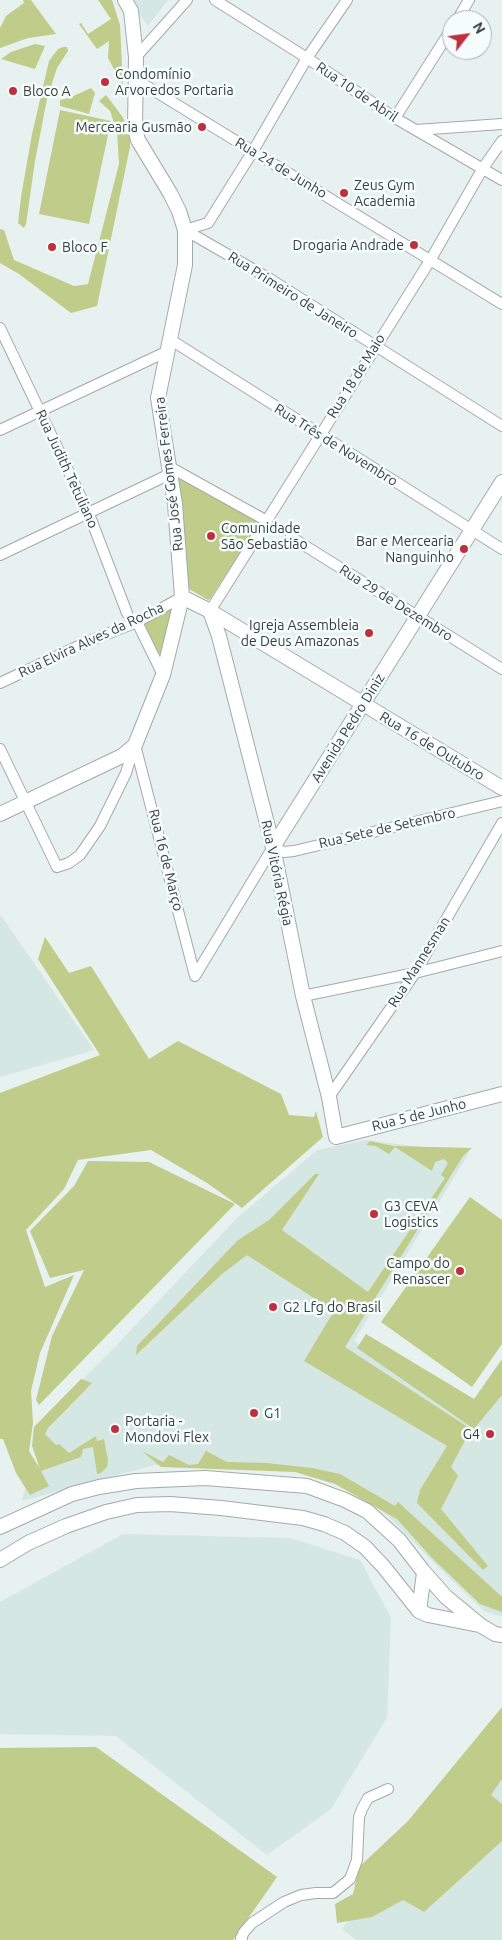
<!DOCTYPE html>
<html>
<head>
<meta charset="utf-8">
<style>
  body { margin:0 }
  #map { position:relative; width:502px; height:1940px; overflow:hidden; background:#e7f1ef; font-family:Ubuntu,sans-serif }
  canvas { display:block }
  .north { position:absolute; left:442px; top:10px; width:50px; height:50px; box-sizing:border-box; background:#f5fefc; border:1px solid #aab1af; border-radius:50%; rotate:60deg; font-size:14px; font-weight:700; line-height:20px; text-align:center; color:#393d3c }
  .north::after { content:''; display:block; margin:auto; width:18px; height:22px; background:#bf2f3e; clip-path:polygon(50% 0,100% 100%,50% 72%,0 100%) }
</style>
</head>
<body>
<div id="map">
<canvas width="502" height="1940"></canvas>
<div class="north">N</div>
</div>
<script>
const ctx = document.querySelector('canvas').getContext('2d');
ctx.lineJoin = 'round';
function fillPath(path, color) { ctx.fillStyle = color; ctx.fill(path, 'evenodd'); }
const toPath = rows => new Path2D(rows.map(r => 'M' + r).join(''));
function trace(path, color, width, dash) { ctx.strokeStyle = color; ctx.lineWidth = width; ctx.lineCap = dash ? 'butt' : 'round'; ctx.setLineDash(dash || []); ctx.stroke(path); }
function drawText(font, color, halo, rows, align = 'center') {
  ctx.font = font + ' Ubuntu,sans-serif'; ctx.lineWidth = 5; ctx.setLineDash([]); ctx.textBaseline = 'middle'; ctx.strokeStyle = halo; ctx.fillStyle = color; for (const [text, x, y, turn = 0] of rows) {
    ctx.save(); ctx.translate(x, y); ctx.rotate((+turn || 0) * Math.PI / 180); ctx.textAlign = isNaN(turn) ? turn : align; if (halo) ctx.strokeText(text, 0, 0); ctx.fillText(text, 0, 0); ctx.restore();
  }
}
const built = toPath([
  [130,0,168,0,148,26],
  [0,914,94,1050,0,1077],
  [366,1140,469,1153,354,1341,475,1423,502,1382,502,1617,484,1611,429,1558,388,1516,335,1481,289,1467,155,1465,22,1501,28,1476,39,1463,38,1424,114,1348,237,1218,317,1150],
  [123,1534,290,1538,360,1560,391,1618,387,1718,331,1809,267,1855,116,1736,0,1734,0,1602],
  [502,1710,502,1940,356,1940,342,1929]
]);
const green = toPath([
  [23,0,31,0,56,34,28,38,0,48,0,28,6,16,24,3],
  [98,0,112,0,120,25,123,86,108,58,109,41,97,49,79,24,81,23,88,34,111,19],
  [35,44,45,46,35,69,1,59,11,52],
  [63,47,67,47,68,51,57,68,47,99,35,161,26,224,24,228,18,223,21,197,32,134,49,61,58,49],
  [91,88,95,93,89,114,60,106,60,100,69,98],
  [106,95,122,116,130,131,130,147,97,306,71,313,19,274,0,263,0,229,4,230,14,260,74,286,88,284,119,164,117,131,110,111,99,101],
  [60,110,111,121,89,224,39,214],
  [177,473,259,523,210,599,208,600,184,586],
  [175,604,163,659,140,624],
  [45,937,69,973,91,966,149,1059,178,1041,281,1094,289,1115,314,1117,316,1111,323,1137,242,1208,207,1183,151,1150,78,1160,64,1189,26,1230,45,1287,74,1275,40,1353,31,1391,33,1423,29,1451,40,1469,32,1446,34,1427,81,1379,92,1383,48,1428,45,1434,56,1445,59,1444,69,1453,96,1436,97,1441,104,1439,108,1461,107,1467,101,1473,97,1474,93,1447,83,1449,81,1457,41,1471,49,1486,30,1495,16,1473,3,1439,0,1439,0,1093,100,1055,38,959],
  [370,1141,393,1146,472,1148,463,1156,345,1347,471,1429,451,1467,458,1476,441,1509,488,1566,483,1570,417,1503,420,1490,447,1446,304,1361,334,1311,247,1255,222,1274,136,1355,137,1346,238,1240,269,1220,315,1174,319,1174,282,1230,368,1292,445,1178,441,1175,448,1163,444,1159,435,1162,432,1171,395,1147,389,1154,376,1146,366,1145],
  [88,1161,149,1162,235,1204,39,1405,36,1400,52,1336,84,1270,50,1278,30,1231,74,1186],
  [470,1197,502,1220,502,1344,472,1387,381,1322],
  [366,1334,474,1399,502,1359,502,1395,474,1429,357,1348],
  [142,1451,163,1462,169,1455,189,1465,198,1464,206,1451,227,1462,267,1463,312,1468,340,1474,395,1506,398,1502,501,1596,502,1595,502,1612,480,1604,431,1557,397,1519,335,1484,295,1472,161,1467],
  [502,1707,502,1779,491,1795,502,1804,502,1841,424,1912,403,1900,372,1917,337,1923,335,1904,353,1894,359,1867,408,1821],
  [96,1747,277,1877,233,1940,0,1940,0,1748]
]);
const street = toPath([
  [215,0,307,58,395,118,502,180],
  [457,20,469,0],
  [136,57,187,0],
  [135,79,502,304],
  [395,118,452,28],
  [416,130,502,124],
  [185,230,270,279,502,426],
  [185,230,208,223,253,151,307,58,347,0],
  [0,328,89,514,127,613],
  [171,340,502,549],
  [0,430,168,351],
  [168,466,267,521],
  [291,537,502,669],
  [0,555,170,474],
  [210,611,431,259,483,168,502,141],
  [137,622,163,675],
  [0,683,87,642,137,622,182,597],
  [135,745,195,976],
  [0,749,57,867,69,863,80,855,100,826,126,773,134,746],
  [195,976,273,847,284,852,294,851,502,801],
  [303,996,415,973,502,951],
  [329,1097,415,973,502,823],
  [242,1940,241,1938,244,1932,252,1923,284,1902,301,1895,316,1893,333,1893,350,1879,357,1860,359,1817,362,1809,368,1798,388,1789]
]);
const secondary = toPath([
  [182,597,210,611,502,788],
  [210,611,219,636,273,847,303,996,329,1097,336,1137,502,1094],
  [0,814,122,756,135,745,163,675,182,597,175,504,158,398,185,265,185,230,179,211,170,193,138,140,135,129,136,57,131,11,125,0],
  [273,847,502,482],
  [0,1527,72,1494,99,1487,136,1481,205,1478,307,1486,345,1500,367,1511,399,1540,423,1571,446,1597,480,1625,495,1634,502,1635],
  [0,1560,28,1543,66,1526,106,1512,137,1505,170,1504,221,1508,303,1518,324,1524,345,1533,365,1547,383,1566,419,1611,428,1615,479,1625],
  [419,1611,424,1573]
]);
const markers = [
  [105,82,5,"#bf2f3e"],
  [13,91,5,"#bf2f3e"],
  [202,127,5,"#bf2f3e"],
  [344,193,5,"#bf2f3e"],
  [414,245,5,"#bf2f3e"],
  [52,247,5,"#bf2f3e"],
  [211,536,5,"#bf2f3e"],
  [464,549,5,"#bf2f3e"],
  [369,633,5,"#bf2f3e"],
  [374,1214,5,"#bf2f3e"],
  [460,1271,5,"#bf2f3e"],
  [273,1307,5,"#bf2f3e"],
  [254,1413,5,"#bf2f3e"],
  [115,1429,5,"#bf2f3e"],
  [490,1434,5,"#bf2f3e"]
];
const poiNames = [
  ["Condomínio",115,74],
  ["Arvoredos Portaria",115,90],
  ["Bloco A",23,91],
  ["Mercearia Gusmão",192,127,"right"],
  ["Zeus Gym",354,185],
  ["Academia",354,201],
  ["Drogaria Andrade",404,245,"right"],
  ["Bloco F",62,247],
  ["Comunidade",221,528],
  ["São Sebastião",221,544],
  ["Bar e Mercearia",454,541,"right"],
  ["Nanguinho",454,557,"right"],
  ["Igreja Assembleia",359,625,"right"],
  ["de Deus Amazonas",359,641,"right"],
  ["G3 CEVA",384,1206],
  ["Logistics",384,1222],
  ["Campo do",450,1263,"right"],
  ["Renascer",450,1279,"right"],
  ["G2 Lfg do Brasil",283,1307],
  ["G1",264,1413],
  ["Portaria -",125,1421],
  ["Mondovi Flex",125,1437],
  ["G4",480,1434,"right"]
];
const streetNames = [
  ["Rua 10 de Abril",357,92,34],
  ["Rua 24 de Junho",281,168,31],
  ["Rua Primeiro de Janeiro",293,295,32],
  ["Rua 18 de Maio",356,376,-58],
  ["Rua Três de Novembro",336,445,32],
  ["Rua Judith Tetuliano",67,469,65],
  ["Rua José Gomes Ferreira",169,474,-97],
  ["Rua 29 de Dezembro",396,603,32],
  ["Rua Elvira Alves da Rocha",91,640,-25],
  ["Avenida Pedro Diniz",348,728,-58],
  ["Rua 16 de Outubro",432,746,31],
  ["Rua Sete de Setembro",387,828,-13],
  ["Rua 16 de Março",166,860,76],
  ["Rua Vitória Régia",277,873,78],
  ["Rua Mannesman",419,962,-58],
  ["Rua 5 de Junho",419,1115,-14]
];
fillPath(built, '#d5e7e3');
fillPath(green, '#c0cc89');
trace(street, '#a2aba9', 12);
trace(secondary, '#a2aba9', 16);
trace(street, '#fff', 10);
trace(secondary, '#fff', 14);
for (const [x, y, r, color] of markers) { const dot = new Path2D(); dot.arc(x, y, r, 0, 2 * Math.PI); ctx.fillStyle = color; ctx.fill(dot); trace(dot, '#f5fefc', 2); }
drawText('14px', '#393d3c', '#f5fefc', poiNames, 'left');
drawText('14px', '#393d3c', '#f5fefc', streetNames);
</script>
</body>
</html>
